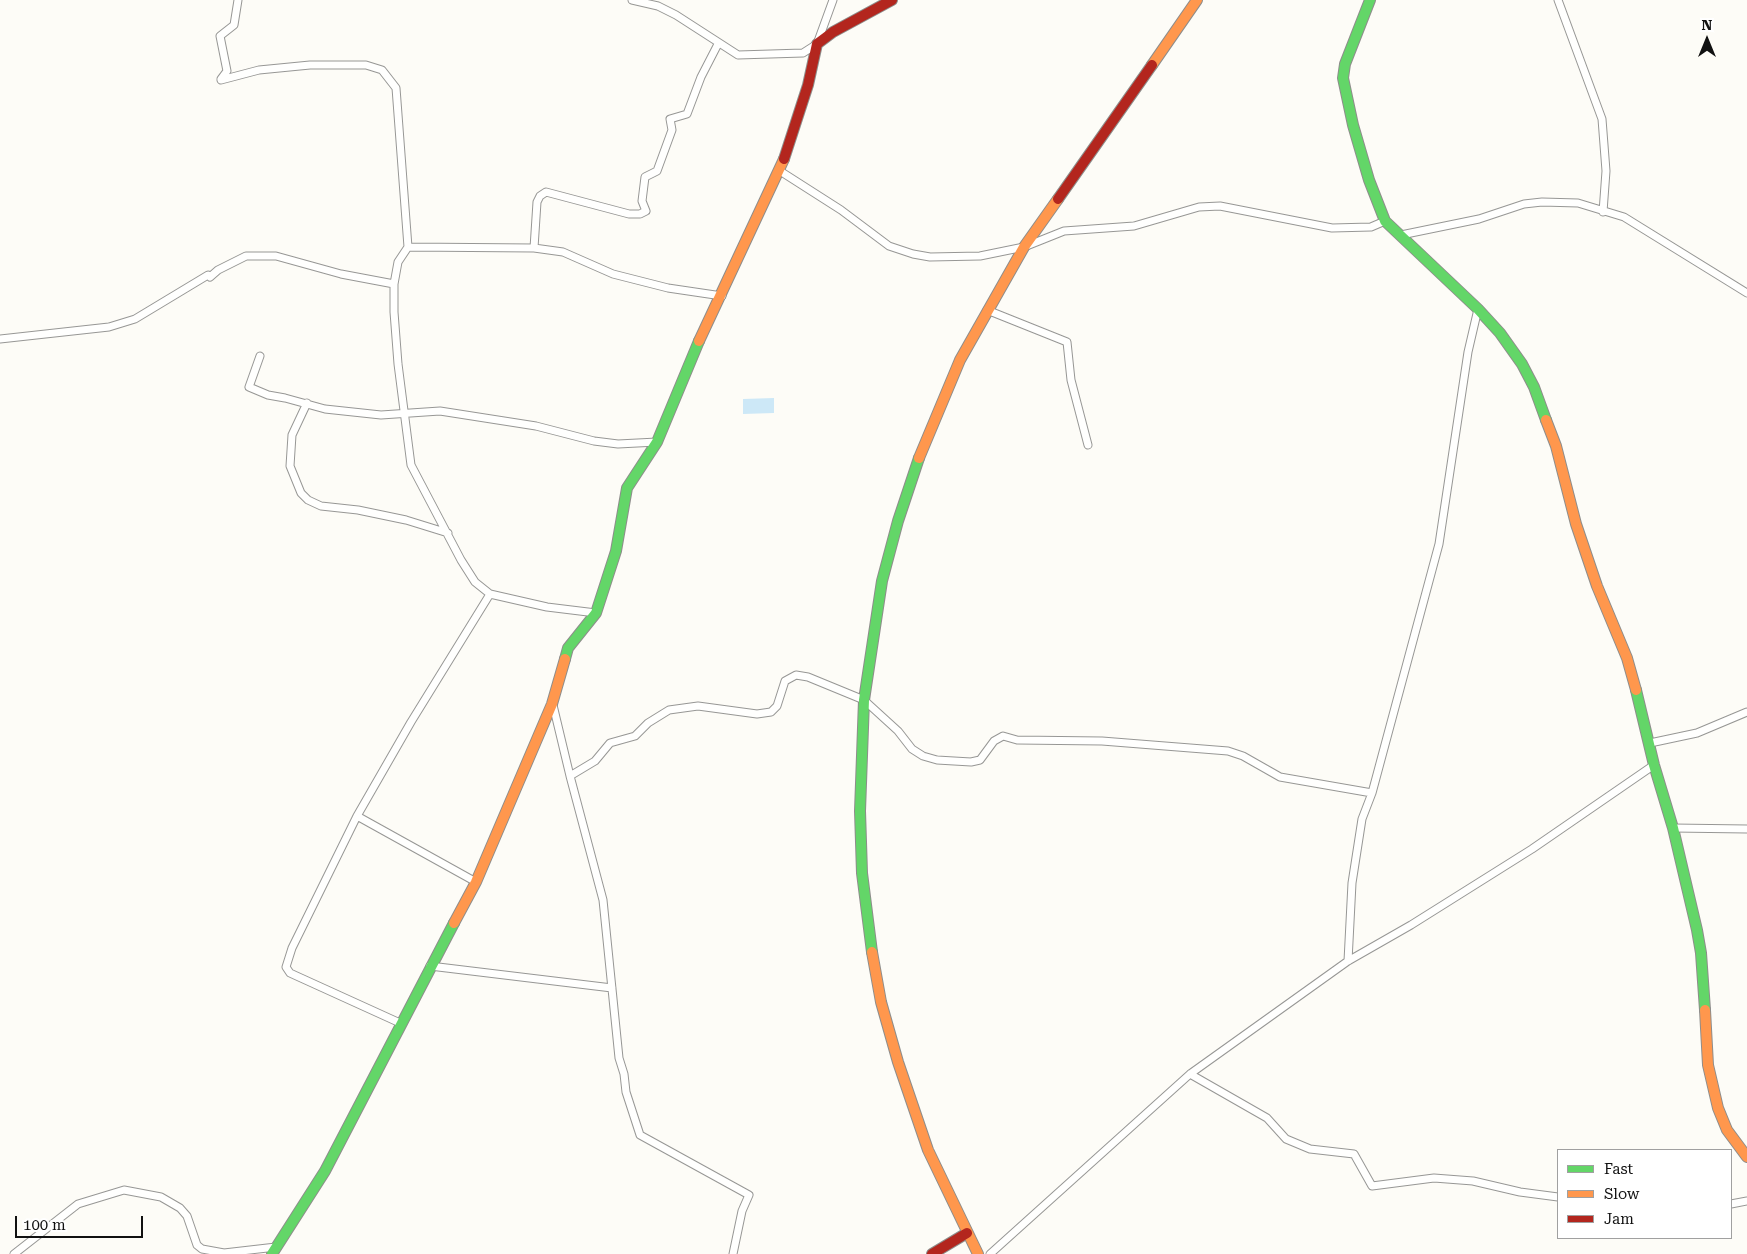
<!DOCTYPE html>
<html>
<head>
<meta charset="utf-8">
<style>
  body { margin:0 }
  #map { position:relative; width:1747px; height:1254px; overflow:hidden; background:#fdfcf7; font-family:"Roboto Serif",serif }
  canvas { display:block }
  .legend { position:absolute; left:1557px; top:1149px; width:175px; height:90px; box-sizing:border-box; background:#fff; border:1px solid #a0a0a0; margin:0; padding:6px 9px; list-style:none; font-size:15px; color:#111 }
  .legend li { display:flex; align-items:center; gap:10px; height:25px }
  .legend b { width:25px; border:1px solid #a0a0a0 }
  .north { position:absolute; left:1682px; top:15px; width:50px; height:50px; -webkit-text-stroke:4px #fff; paint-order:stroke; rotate:0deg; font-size:14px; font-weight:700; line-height:20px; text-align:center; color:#111 }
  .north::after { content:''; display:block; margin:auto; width:18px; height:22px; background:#111; clip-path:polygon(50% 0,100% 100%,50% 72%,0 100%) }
  .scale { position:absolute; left:15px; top:1216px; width:128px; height:22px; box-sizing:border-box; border:2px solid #111; border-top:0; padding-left:6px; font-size:15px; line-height:18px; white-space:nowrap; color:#111; -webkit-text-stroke:4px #fff; paint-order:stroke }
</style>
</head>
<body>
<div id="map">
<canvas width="1747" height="1254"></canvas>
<ul class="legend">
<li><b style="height:6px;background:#63d668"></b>Fast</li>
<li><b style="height:6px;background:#ff974d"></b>Slow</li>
<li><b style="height:6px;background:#b3261e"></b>Jam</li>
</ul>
<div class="north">N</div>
<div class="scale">100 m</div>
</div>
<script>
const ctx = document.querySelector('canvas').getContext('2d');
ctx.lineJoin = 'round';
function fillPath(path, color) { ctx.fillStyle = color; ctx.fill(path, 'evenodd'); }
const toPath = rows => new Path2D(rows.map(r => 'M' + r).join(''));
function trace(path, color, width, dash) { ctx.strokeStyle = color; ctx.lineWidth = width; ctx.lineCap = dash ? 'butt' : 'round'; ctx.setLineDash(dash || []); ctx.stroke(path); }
const water = toPath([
  [774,398,774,413,743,414,743,399]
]);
const street = toPath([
  [632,0,658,6,676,15,738,55,803,53,817,44,833,0],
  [1558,0,1602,119,1606,171,1603,212],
  [221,79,227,71,220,36,234,25,238,0],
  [221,80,259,70,310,65,366,65,382,70,396,88,408,247],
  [780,171,841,210,889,246,913,254,930,257,980,256,1024,247,1064,231,1134,226,1199,207,1220,206,1332,228,1371,227,1385,221],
  [1401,235,1479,219,1524,204,1542,202,1578,203,1624,217,1747,293],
  [534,248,537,202,540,196,546,192,629,214,640,214,646,211,642,201,645,177,657,171,672,130,670,119,687,114,701,77,718,44],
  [987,310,1067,342,1071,380,1088,445],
  [0,339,109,327,135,319,208,275,210,277,218,270,246,256,276,256,341,274,394,284],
  [260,356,249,387,268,395,285,398,325,409,381,415,440,411,536,426,594,441,618,444,657,442],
  [307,403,292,435,290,466,301,493,308,500,321,506,358,510,406,520,448,533],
  [596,613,547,607,490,594,475,582,461,560,411,465,398,364,394,312,394,284,398,262,408,247,534,248,563,252,613,274,668,288,722,296],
  [553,705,570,776,595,761,610,743,635,736,648,723,669,710,698,706,757,714,771,712,777,706,785,681,796,675,808,677,864,700,898,731,912,749,923,756,937,760,971,762,980,760,994,741,1003,736,1017,740,1102,741,1228,751,1243,756,1280,777,1372,793],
  [1650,743,1697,733,1747,712],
  [570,776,603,900,619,1058,624,1074,626,1092,640,1135,749,1195,742,1211,733,1254],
  [357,816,476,882],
  [1673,828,1747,829],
  [1348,961,1352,883,1362,819,1372,793,1439,544,1468,352,1478,309],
  [430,966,612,988],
  [400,1023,290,973,286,967,292,948,357,816,411,722,490,594],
  [1190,1074,1267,1118,1286,1139,1310,1149,1354,1154,1372,1186,1434,1178,1473,1181,1520,1192,1558,1197],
  [1731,1204,1747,1201],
  [14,1254,78,1204,124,1190,161,1197,180,1208,187,1216,197,1245,202,1249,224,1253,276,1247],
  [990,1254,1190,1074,1348,961,1411,925,1532,849,1654,765]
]);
const fast = toPath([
  [1370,0,1345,64,1343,78,1353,125,1369,180,1385,221,1478,309,1500,333,1522,364,1534,387,1546,420],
  [565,659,568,648,596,613,616,551,627,488,657,442,699,341],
  [1636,690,1654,765,1673,828,1697,930,1701,953,1705,1010],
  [872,952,862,873,860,811,864,700,882,581,898,521,919,458],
  [272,1254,325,1171,454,923]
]);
const slow = toPath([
  [1152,65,1197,0],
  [699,341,784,159],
  [1546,420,1556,446,1576,524,1597,586,1627,658,1636,690],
  [919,458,960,360,1024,247,1058,199],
  [454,923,476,882,552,704,565,659],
  [872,952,881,1002,898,1062,928,1150,978,1254],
  [1705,1010,1708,1065,1718,1108,1727,1130,1747,1157]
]);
const jam = toPath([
  [784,159,808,85,817,44,833,32,892,0],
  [1058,199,1152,65],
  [932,1254,967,1233]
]);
fillPath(water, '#cde8f7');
trace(street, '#979795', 9);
trace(fast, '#8e8d8b', 12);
trace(slow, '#8e8d8b', 12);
trace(jam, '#8e8d8b', 12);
trace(street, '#fffffe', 7);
trace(fast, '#63d668', 10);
trace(slow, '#ff974d', 10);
trace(jam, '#b3261e', 10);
</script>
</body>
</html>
